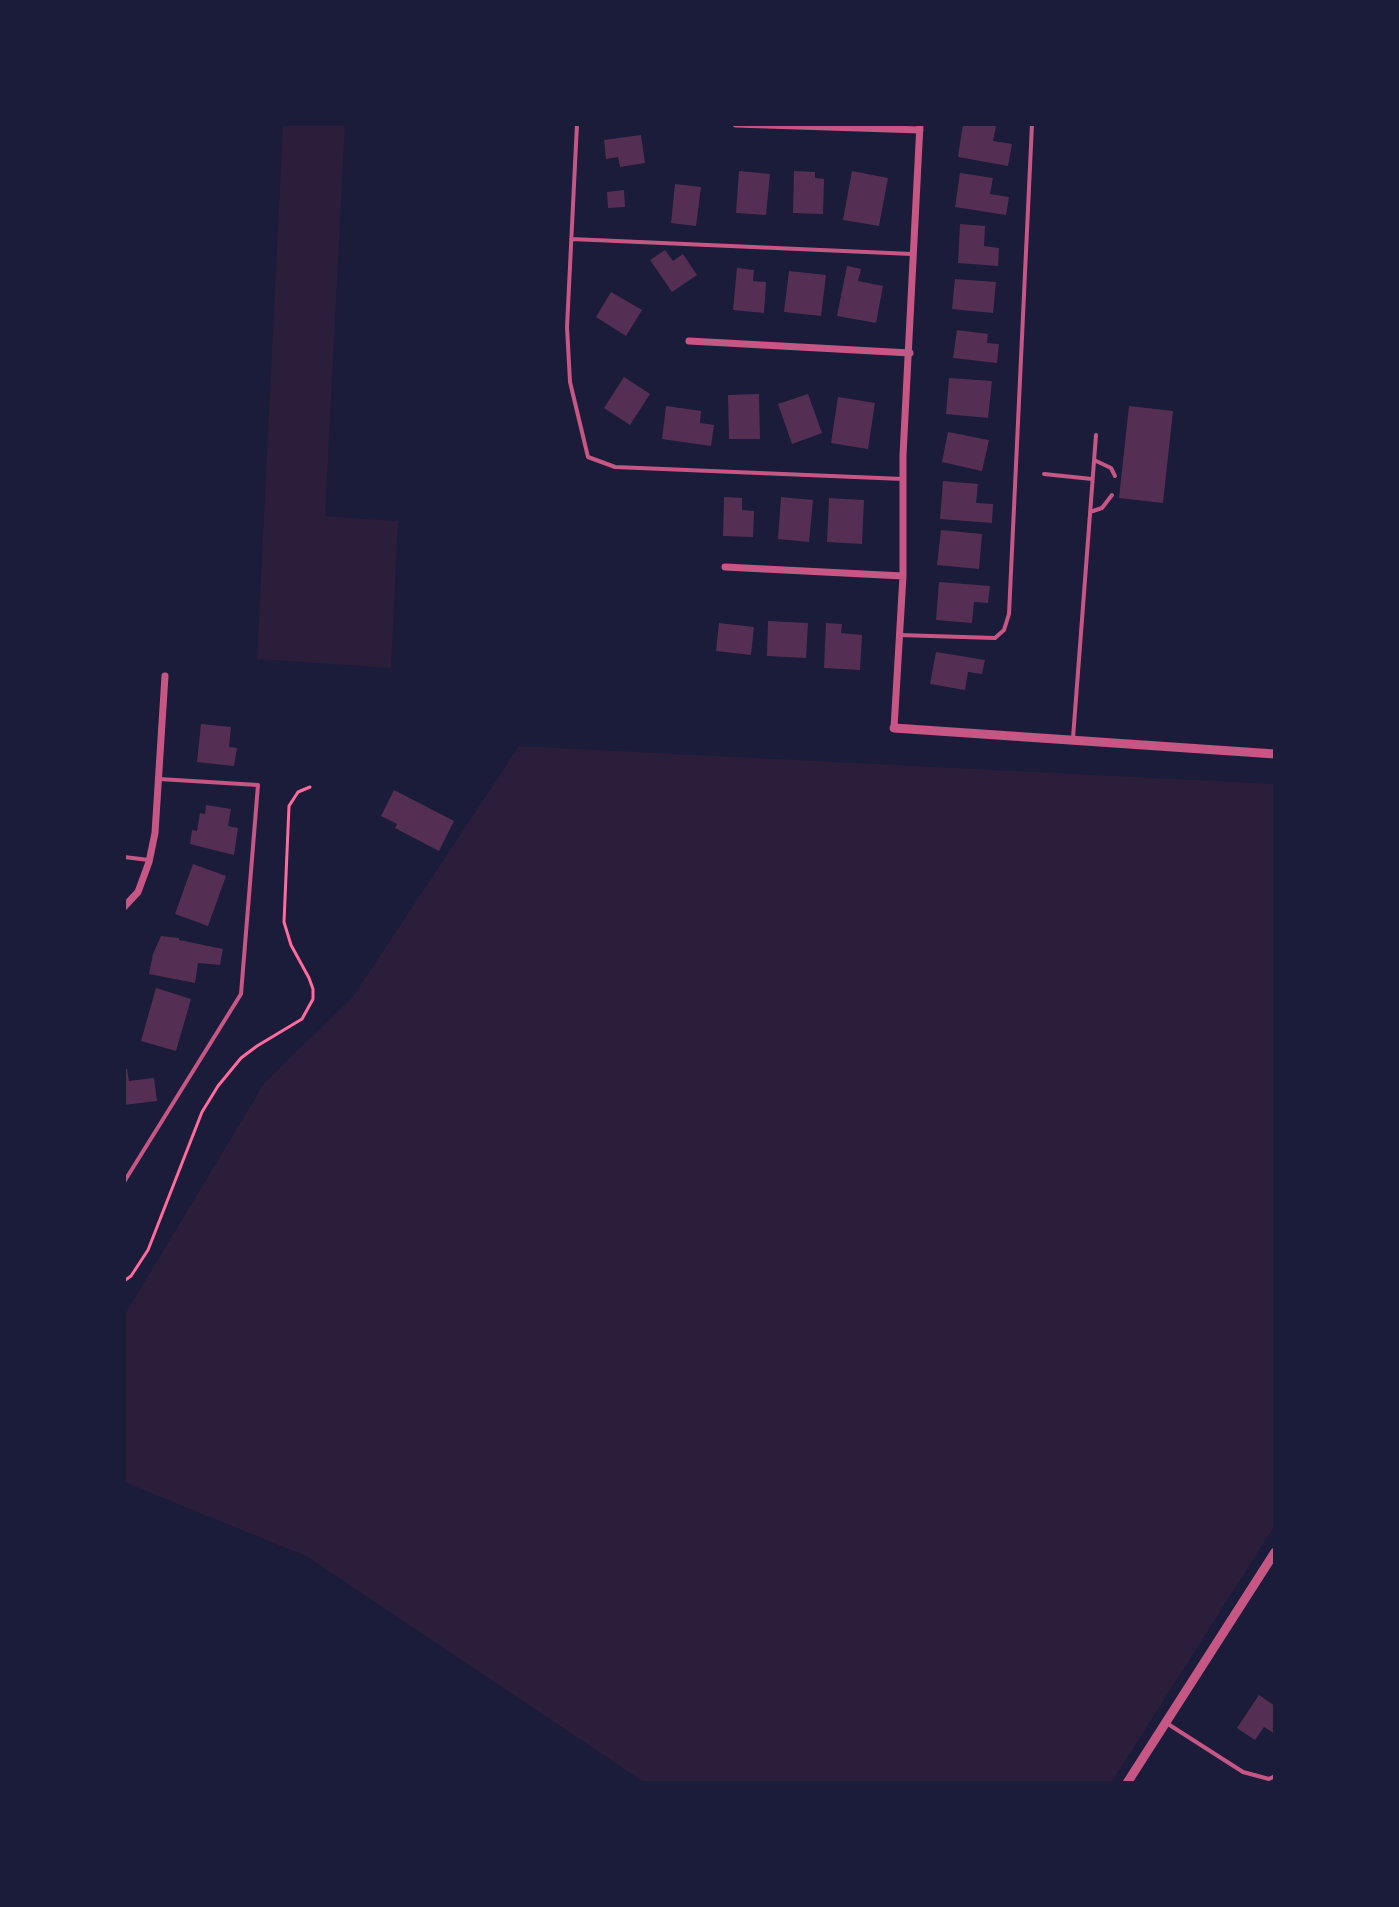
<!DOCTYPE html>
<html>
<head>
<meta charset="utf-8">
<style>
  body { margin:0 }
  #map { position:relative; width:1399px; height:1907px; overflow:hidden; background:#1b1b3a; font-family:Lora,serif }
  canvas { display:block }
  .frame { position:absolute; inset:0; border:126px solid #1b1b3a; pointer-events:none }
</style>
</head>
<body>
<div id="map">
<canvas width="1399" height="1907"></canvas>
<div class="frame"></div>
</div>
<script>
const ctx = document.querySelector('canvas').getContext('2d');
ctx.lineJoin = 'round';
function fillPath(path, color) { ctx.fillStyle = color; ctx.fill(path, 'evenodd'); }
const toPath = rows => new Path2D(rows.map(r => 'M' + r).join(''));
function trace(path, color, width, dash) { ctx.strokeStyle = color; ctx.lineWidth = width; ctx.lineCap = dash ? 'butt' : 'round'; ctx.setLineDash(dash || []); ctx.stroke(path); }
const green = toPath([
  [283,124,345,124,325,516,398,521,391,668,257,659],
  [519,746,1275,784,1275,1525,1111,1783,645,1783,308,1557,124,1482,124,1316,265,1082,352,998]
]);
const building = toPath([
  [963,124,996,126,993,141,1012,144,1008,166,958,157],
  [641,135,645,163,620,167,618,157,606,159,604,140],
  [739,171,770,174,766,215,736,213],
  [794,171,815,172,815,178,824,179,823,214,793,213],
  [852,171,888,178,879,226,843,220],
  [960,173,993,178,990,194,1009,197,1006,215,955,207],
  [675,184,701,187,696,226,671,223],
  [624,190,625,207,608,208,607,192],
  [960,224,985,226,984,246,999,248,998,266,958,263],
  [665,250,673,261,683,254,697,275,672,292,650,260],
  [847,266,861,269,858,281,883,286,876,323,837,316],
  [737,268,754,270,753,281,766,282,764,313,733,310],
  [789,271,826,275,821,316,784,312],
  [955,279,996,282,993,313,952,309],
  [611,292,642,310,626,336,596,317],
  [957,330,988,334,987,343,999,344,997,363,953,358],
  [624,377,650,394,630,425,604,408],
  [949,378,992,381,988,418,946,414],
  [759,394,760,439,729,439,728,395],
  [808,394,822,433,792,444,778,404],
  [838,397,875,403,868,449,831,443],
  [666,406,701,411,700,423,714,425,711,446,662,439],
  [1129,406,1173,411,1163,503,1119,498],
  [948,432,989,440,982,471,942,462],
  [943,481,978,484,976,503,993,504,992,523,940,519],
  [724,497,742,498,742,510,754,511,753,537,723,536],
  [781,497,813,500,809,542,778,539],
  [829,498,864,500,862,544,827,542],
  [941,530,982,534,979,569,937,565],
  [939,582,990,586,988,603,974,602,972,623,936,620],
  [768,621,808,623,806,658,767,656],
  [719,623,754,627,751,655,716,651],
  [826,623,842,624,841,633,862,635,860,670,824,668],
  [936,652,985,660,982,674,968,672,965,690,930,684],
  [201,724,231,727,229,747,237,748,234,766,197,762],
  [394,790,454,821,439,851,395,828,397,824,381,816],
  [206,805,231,809,228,826,238,828,234,855,190,844,192,830,197,831,200,813,205,814],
  [193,864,226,876,208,926,175,914],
  [161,936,179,938,179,940,223,949,220,965,198,963,195,983,149,974,153,954],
  [156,988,191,999,176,1051,141,1041],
  [124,1069,127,1069,129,1081,154,1078,157,1101,124,1105],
  [1259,1695,1275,1706,1275,1734,1264,1727,1255,1740,1237,1728]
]);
const path = toPath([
  [124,1281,131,1276,148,1250,202,1112,218,1086,241,1058,257,1046,302,1019,313,999,313,989,309,978,291,945,284,922,289,806,298,792,310,787]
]);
const service = toPath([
  [577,124,567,327,570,382,588,457,615,467,903,479],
  [571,239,912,254],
  [1094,460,1111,468,1115,476],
  [1044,474,1092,479],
  [1090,512,1102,508,1112,495],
  [899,635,995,638,1004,630,1009,614,1032,124],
  [1073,738,1096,435],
  [124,857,149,860],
  [124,1182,241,994,258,785,159,779],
  [1168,1724,1243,1772,1269,1779,1275,1776]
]);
const minor = toPath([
  [736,124,920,130],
  [689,341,910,353],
  [725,567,903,576],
  [894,728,903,576,903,455,920,124],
  [124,907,138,892,149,862,155,833,165,676]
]);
const tertiary = toPath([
  [894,728,1275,754],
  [1127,1783,1275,1552]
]);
fillPath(green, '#2a1e3b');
fillPath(building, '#542f53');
trace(path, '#ff6b9d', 3);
trace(service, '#c65784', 4);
trace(minor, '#c65784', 7);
trace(tertiary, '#c65784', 9);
</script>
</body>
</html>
